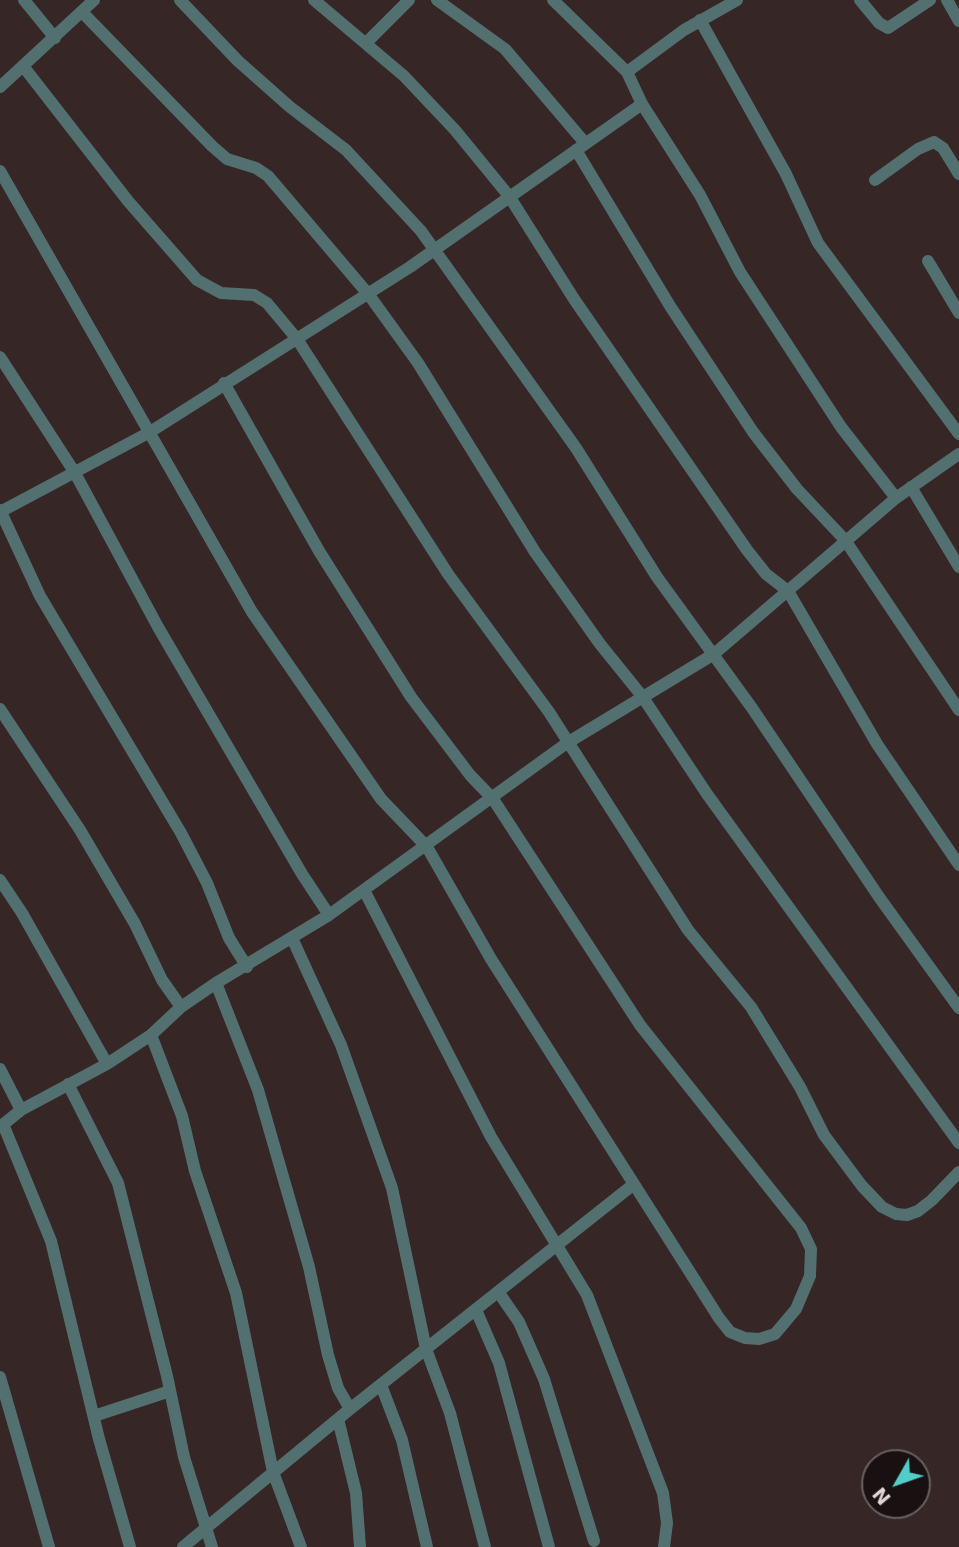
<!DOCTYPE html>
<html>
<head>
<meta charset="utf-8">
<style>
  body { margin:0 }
  #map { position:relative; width:959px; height:1547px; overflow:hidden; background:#362625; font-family:"DejaVu Sans",sans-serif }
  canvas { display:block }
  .north { position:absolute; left:861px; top:1449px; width:70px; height:70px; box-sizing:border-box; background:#191111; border:2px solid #685f5f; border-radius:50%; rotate:230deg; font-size:19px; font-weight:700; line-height:28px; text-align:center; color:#dfd4d3 }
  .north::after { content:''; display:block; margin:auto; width:24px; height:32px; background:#53cdca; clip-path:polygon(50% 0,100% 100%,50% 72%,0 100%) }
</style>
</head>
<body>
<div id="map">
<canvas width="959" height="1547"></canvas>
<div class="north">N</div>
</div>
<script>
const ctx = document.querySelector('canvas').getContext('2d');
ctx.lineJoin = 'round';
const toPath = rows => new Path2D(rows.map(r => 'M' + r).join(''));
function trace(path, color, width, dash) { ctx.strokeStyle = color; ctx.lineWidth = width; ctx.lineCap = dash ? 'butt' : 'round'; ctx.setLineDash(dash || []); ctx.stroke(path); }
const minor = toPath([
  [24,0,55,38],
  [180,0,238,61,290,107,346,150,421,231,576,448,657,577,752,708,879,897,959,1008],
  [314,0,404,76,455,130,509,196,574,299,747,550,766,574,788,591,877,744,959,865],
  [437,0,505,49,585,143],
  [553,0,627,72],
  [860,0,879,23,888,28,930,0],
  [947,0,959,21],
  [82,12,212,146,227,159,256,168,268,176,369,295,418,363,535,552,600,644,642,696,707,794,959,1143],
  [700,20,786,174,818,243,959,434],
  [367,42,409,0],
  [23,66,128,201,197,280,221,293,254,295,267,303,297,339,448,574,549,712,688,930,751,1007,800,1087,824,1135,862,1186,882,1207,896,1214,907,1215,918,1211,932,1200,959,1172],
  [0,87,94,0],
  [642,104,700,195,740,272,841,427,896,498],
  [576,150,670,306,753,432,797,489,845,540,959,710],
  [0,171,252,612,381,799,427,847,491,959,719,1318,730,1332,745,1338,759,1339,775,1334,796,1309,810,1276,811,1249,801,1228,640,1025,493,799,470,775,411,697,319,551,224,383],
  [875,180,918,149,934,142,943,148,959,174],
  [928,261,959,313],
  [0,357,75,473,158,627,302,874,329,915],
  [911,487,959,567],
  [0,510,40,596,181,833,207,883,229,938,247,967],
  [0,512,150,432,410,267,642,104,627,72,684,30,737,0],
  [0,709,80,830,135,924,162,980,181,1007],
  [0,880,22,913,107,1064],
  [364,890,491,1137,587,1295,663,1493,667,1523,664,1547],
  [292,938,341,1045,392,1188,426,1349,450,1413,485,1547],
  [216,983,258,1090,309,1267,328,1355,338,1388,350,1409],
  [151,1035,182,1116,195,1171,236,1293,273,1472,301,1547],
  [0,1069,21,1110],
  [68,1084,118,1183,167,1376,184,1457,212,1547],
  [3,1124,51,1241,99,1439,130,1547],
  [0,1127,21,1110,107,1064,151,1035,181,1007,216,983,329,915,567,743,714,654,896,498,959,454],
  [499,1293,519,1322,544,1379,594,1541],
  [476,1310,499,1363,549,1547],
  [0,1377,49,1547],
  [381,1385,402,1440,427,1547],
  [94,1416,170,1391],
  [338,1419,356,1493,360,1547],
  [183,1547,350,1409,634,1184]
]);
trace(minor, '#52706f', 12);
</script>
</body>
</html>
